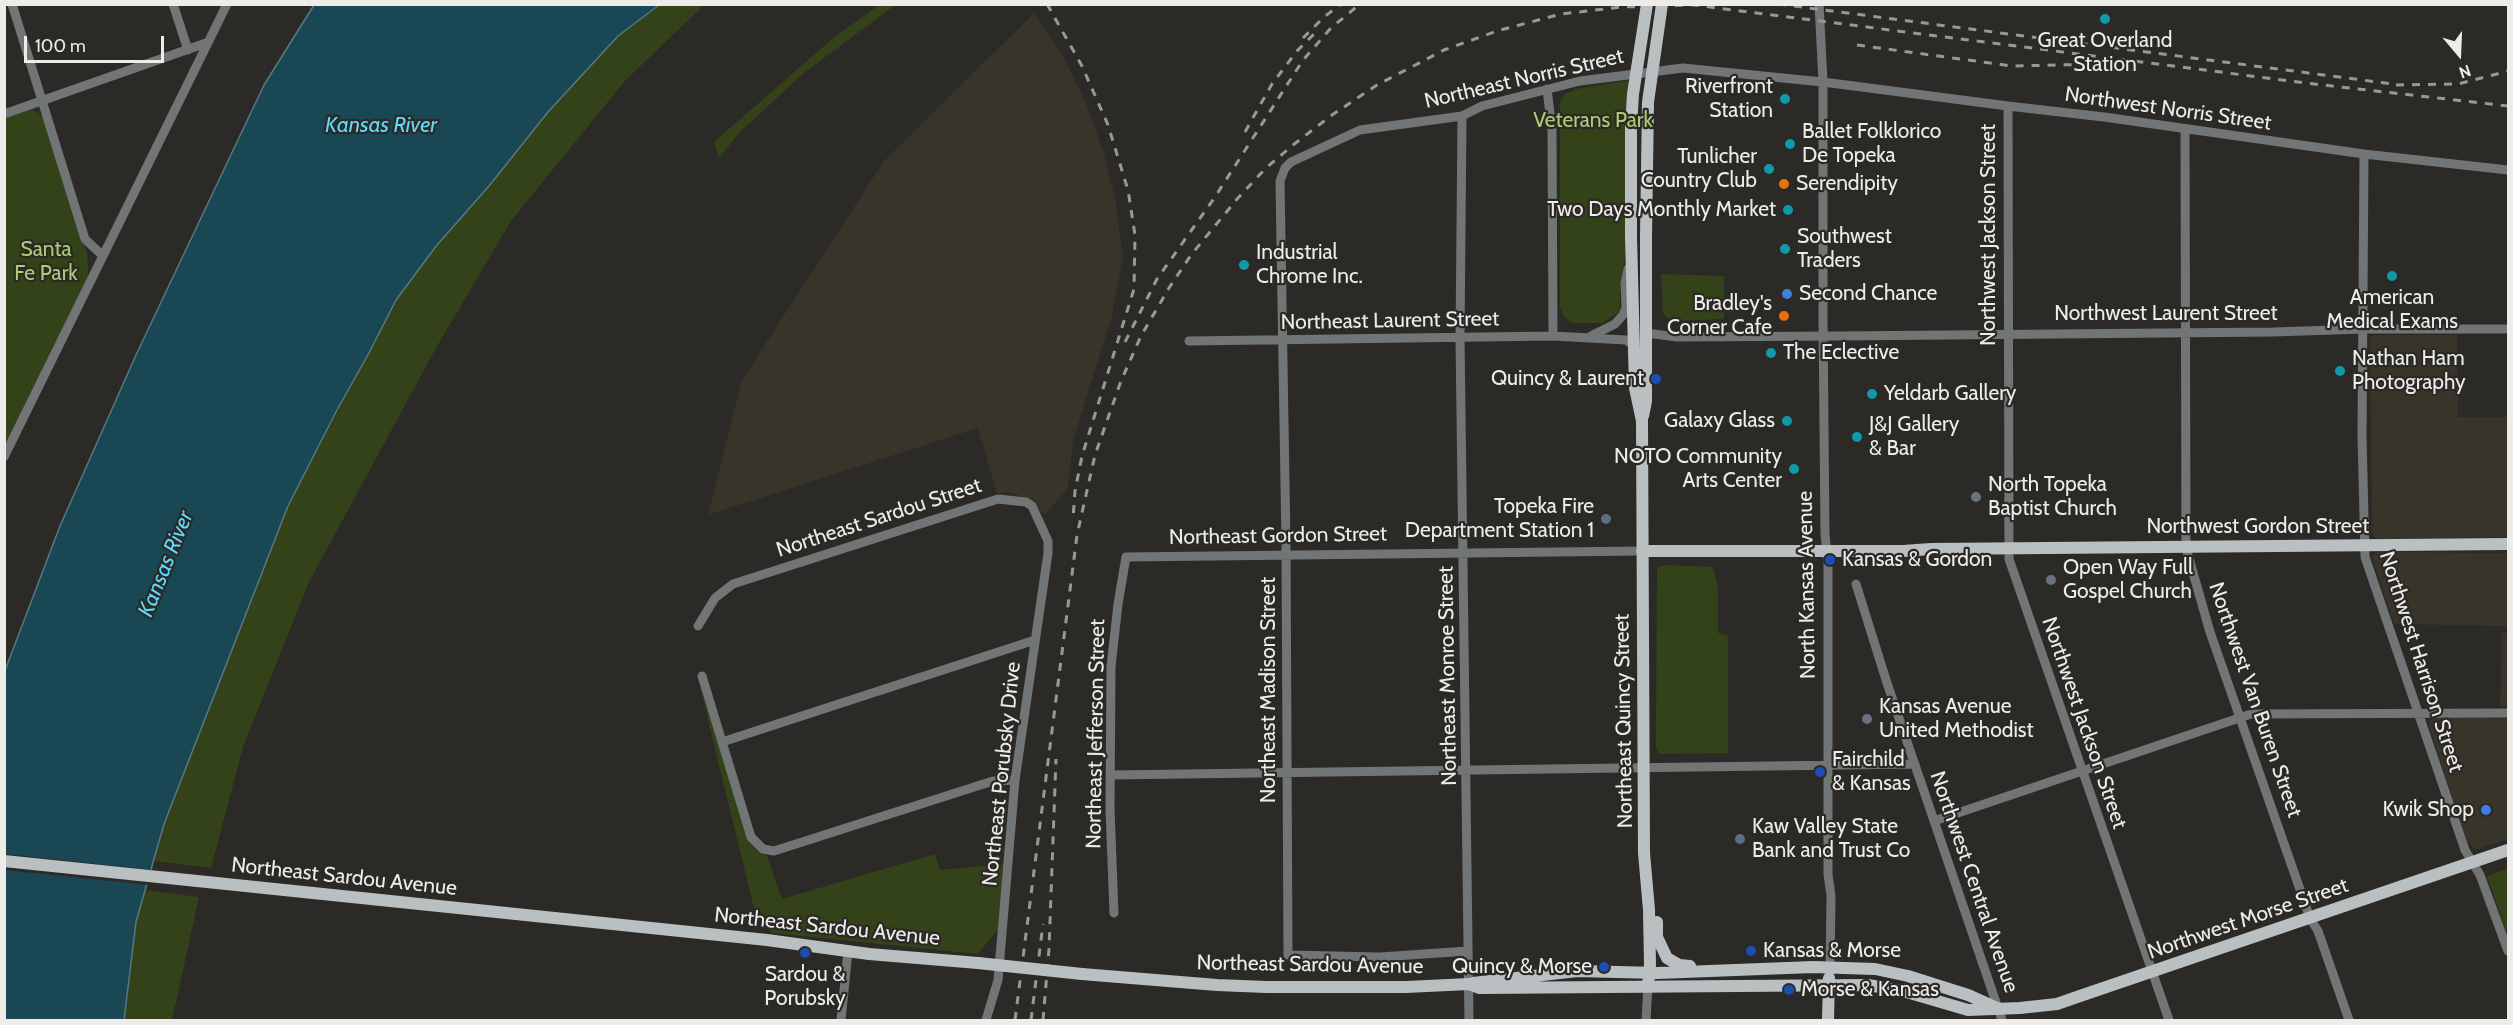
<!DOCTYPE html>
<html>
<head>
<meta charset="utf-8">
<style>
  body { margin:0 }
  #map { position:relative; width:2513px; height:1025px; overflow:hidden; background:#2c2a26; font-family:Cabin,sans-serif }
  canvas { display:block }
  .frame { position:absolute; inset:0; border:6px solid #edece9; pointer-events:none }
  .north { position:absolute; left:2429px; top:24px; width:60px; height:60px; -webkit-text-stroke:4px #2c2a26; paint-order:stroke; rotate:161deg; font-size:16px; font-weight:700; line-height:24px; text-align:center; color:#edece9 }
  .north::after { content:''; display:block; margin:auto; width:21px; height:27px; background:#edece9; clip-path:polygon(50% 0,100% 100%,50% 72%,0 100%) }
  .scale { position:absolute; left:24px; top:36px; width:140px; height:27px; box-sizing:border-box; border:3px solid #edece9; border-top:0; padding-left:8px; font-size:18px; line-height:21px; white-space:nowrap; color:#edece9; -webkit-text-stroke:4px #2c2a26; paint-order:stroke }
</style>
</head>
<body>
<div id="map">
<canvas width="2513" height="1025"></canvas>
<div class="frame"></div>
<div class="north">N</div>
<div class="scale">100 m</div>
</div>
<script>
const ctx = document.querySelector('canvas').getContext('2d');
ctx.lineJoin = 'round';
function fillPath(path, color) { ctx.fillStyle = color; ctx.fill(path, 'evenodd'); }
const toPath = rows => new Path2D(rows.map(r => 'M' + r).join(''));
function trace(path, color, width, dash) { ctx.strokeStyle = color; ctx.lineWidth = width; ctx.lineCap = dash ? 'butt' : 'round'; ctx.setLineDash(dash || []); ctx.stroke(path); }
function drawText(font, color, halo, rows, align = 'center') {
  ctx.font = font + ' Cabin,sans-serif'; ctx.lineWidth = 4.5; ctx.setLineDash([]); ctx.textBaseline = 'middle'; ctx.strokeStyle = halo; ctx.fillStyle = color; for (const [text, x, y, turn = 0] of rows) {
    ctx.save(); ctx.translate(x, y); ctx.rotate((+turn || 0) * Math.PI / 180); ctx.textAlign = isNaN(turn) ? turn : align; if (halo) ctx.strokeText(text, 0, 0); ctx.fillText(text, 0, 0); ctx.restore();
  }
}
const built = toPath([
  [1034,13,1063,56,1086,103,1103,150,1115,198,1123,257,1112,316,1073,441,1068,488,1045,515,1031,500,1010,492,997,493,978,428,708,515,742,380,884,161],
  [2376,335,2457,335,2458,417,2508,417,2508,537,2377,539,2372,535,2370,342,2371,337],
  [2376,552,2508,553,2508,626,2394,624,2372,557],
  [2502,632,2508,633,2508,706,2500,706],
  [2434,717,2508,718,2508,839,2479,849,2474,848,2467,841,2429,726,2430,720]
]);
const green = toPath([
  [659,5,704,5,624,82,511,221,436,348,309,582,243,747,211,868,154,861,164,824,288,506,396,300,437,245,489,185,548,112,618,36],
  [879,5,895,5,804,73,740,132,719,158,714,142,832,39],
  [1630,80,1626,157,1625,261,1621,279,1619,312,1602,323,1573,323,1565,318,1560,307,1560,102,1565,94,1576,89],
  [31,109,39,113,43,118,87,253,88,270,88,278,5,446,5,118],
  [1661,274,1724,276,1724,319,1670,321,1663,313],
  [1665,565,1713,567,1718,589,1718,633,1728,635,1728,753,1660,754,1656,748,1657,568],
  [700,687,750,840,756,849,767,856,782,899,935,854,940,870,1003,864,998,929,978,954,771,933,768,918,754,908],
  [2508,868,2508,937,2487,876],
  [145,890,199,897,172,1020,124,1020,136,922]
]);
const water = toPath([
  [314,5,659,5,618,36,548,112,489,186,437,245,396,300,369,353,337,410,288,506,164,824,136,922,124,1020,5,1020,4,673,60,526,136,355,264,85,314,5]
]);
const pier = toPath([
  [5,854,154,870,150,885,5,870]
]);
const minor = toPath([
  [12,4,85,239,103,256],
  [173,4,188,50],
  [1819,4,1823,82,1823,320,1825,534,1828,564,1828,874,1831,896,1830,968],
  [1547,89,1552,130,1553,336],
  [2008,106,2009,559,2169,1020],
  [4,114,206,43],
  [1462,116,1460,338,1469,1020],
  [2185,129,2186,548,2210,632,2310,918,2318,931,2349,1020],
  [2364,154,2362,437,2365,557,2465,850,2480,875,2508,951],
  [1646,333,1677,337,1839,336,2273,332,2364,329,2508,329],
  [1591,336,1615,324,1623,315,1626,307,1625,284,1628,269],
  [1189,341,1553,336,1626,340,1634,346],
  [4,457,227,4],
  [1856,584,1887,683,2002,1020],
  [698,626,715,598,733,584,998,499,1026,502,1032,506,1048,541,1048,553,1015,780,998,980,986,1020],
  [702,676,751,837,763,849,774,851,993,781,1015,780],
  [722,742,1035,640],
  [1111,775,1915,764],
  [1934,821,2251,714,2508,713],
  [1114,913,1110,809,1111,667,1118,604,1126,557,1642,551],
  [1468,951,1380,957,1288,955,1286,544,1280,181,1285,168,1291,162,1360,130,1462,116,1482,106,1580,81,1683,68,1823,82,2008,106,2104,117,2364,154,2508,170],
  [841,1020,848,951],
  [1646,1020,1648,985]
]);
const major = toPath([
  [1631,237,1635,388,1642,421,1644,853,1649,910,1650,964,1648,985],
  [1643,416,1646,401,1646,237],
  [1642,551,1903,551,1931,549,2508,544],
  [4,861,767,940,869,954,978,963],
  [1657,922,1657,937,1667,958,1679,965,1690,966],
  [1082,974,1217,985,1266,987,1406,987,1469,984,1479,988,1868,985,1903,991,1968,1010,2020,1008,2057,1004,2077,997,2508,850],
  [1473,983,1577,971,1658,973,1813,967,1875,969,1908,976,1968,995,1997,1008],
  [1828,1020,1829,978]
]);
const rail = toPath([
  [1047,4,1082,66,1108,125,1128,190,1135,235,1134,289,1082,456,1075,491,1073,519],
  [1778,4,2393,84],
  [1303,38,1324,17,1341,4],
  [1857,45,2012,66,2101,64],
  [2396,85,2458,84,2508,71],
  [1245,132,1272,84,1297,51,1314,34],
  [1125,342,1157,279,1215,197,1303,60,1331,28,1360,4],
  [1015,1020,1077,535,1095,455,1121,381,1141,336,1169,288,1191,255,1238,198,1266,168,1293,145,1332,115,1377,85,1444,50,1497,31,1561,14,1622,7,1694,5,2314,84,2508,106],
  [1031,1020,1043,924],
  [1043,1020,1049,949,1056,759]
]);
const majorBridge = toPath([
  [1631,237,1631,128,1633,94,1647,4],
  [1646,237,1648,102,1662,4],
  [978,963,1082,974]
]);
const markers = [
  [2105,19,6,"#0f9aa8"],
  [1785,99,6,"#0f9aa8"],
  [1790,144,6,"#0f9aa8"],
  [1769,169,6,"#0f9aa8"],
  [1784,184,6,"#e8710a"],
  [1788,210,6,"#0f9aa8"],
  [1785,249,6,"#0f9aa8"],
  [1244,265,6,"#0f9aa8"],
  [2392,276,6,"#0f9aa8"],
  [1787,294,6,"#3f7fe0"],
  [1784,316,6,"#e8710a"],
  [1771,353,6,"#0f9aa8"],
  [2340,371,6,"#0f9aa8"],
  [1656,379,6,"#1a4fb4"],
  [1872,394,6,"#0f9aa8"],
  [1787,421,6,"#0f9aa8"],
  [1857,437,6,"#0f9aa8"],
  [1794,469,6,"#0f9aa8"],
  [1976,497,6,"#6b7280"],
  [1606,519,6,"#5c6f8a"],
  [1830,560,6,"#1a4fb4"],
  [2051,580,6,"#6b7280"],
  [1867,719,6,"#6b7280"],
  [1820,772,6,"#1a4fb4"],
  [2486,810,6,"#3f7fe0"],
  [1740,839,6,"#5c6f8a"],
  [1751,951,6,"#1a4fb4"],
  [805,953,6,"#1a4fb4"],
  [1604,967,6,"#1a4fb4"],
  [1789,990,6,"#1a4fb4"]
];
const poiNames = [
  ["Great Overland",2105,41,"center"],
  ["Station",2105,65,"center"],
  ["Riverfront",1773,87,"right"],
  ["Station",1773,111,"right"],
  ["Ballet Folklorico",1802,132],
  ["De Topeka",1802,156],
  ["Tunlicher",1757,157,"right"],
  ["Country Club",1757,181,"right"],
  ["Serendipity",1796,184],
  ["Two Days Monthly Market",1776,210,"right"],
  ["Southwest",1797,237],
  ["Traders",1797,261],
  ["Industrial",1256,253],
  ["Chrome Inc.",1256,277],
  ["Second Chance",1799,294],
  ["American",2392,298,"center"],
  ["Medical Exams",2392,322,"center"],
  ["Bradley's",1772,304,"right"],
  ["Corner Cafe",1772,328,"right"],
  ["The Eclective",1783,353],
  ["Nathan Ham",2352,359],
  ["Photography",2352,383],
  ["Quincy & Laurent",1644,379,"right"],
  ["Yeldarb Gallery",1884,394],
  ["Galaxy Glass",1775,421,"right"],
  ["J&J Gallery",1869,425],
  ["& Bar",1869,449],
  ["NOTO Community",1782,457,"right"],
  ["Arts Center",1782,481,"right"],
  ["North Topeka",1988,485],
  ["Baptist Church",1988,509],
  ["Topeka Fire",1594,507,"right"],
  ["Department Station 1",1594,531,"right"],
  ["Kansas & Gordon",1842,560],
  ["Open Way Full",2063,568],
  ["Gospel Church",2063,592],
  ["Kansas Avenue",1879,707],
  ["United Methodist",1879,731],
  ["Fairchild",1832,760],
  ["& Kansas",1832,784],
  ["Kwik Shop",2474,810,"right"],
  ["Kaw Valley State",1752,827],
  ["Bank and Trust Co",1752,851],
  ["Kansas & Morse",1763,951],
  ["Quincy & Morse",1592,967,"right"],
  ["Sardou &",805,975,"center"],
  ["Porubsky",805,999,"center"],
  ["Morse & Kansas",1801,990]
];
const streetNames = [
  ["Northeast Norris Street",1524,79,-13],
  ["Northwest Norris Street",2168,109,8],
  ["Northwest Jackson Street",1989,235,-90],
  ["Northwest Laurent Street",2166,314],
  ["Northeast Laurent Street",1390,321,-1],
  ["Northeast Sardou Street",879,518,-18],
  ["Northwest Gordon Street",2258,527],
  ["Northeast Gordon Street",1278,536,-1],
  ["North Kansas Avenue",1807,585,-91],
  ["Northwest Harrison Street",2421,662,72],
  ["Northeast Monroe Street",1448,676,-91],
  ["Northeast Madison Street",1269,690,-90],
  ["Northwest Van Buren Street",2255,700,71],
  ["Northeast Quincy Street",1624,721,-91],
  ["Northwest Jackson Street",2084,723,71],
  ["Northeast Jefferson Street",1096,734,-89],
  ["Northeast Porubsky Drive",1002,774,-84],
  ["Northeast Sardou Avenue",344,877,6],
  ["Northwest Central Avenue",1974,882,71],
  ["Northwest Morse Street",2248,919,-19],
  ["Northeast Sardou Avenue",827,927,6],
  ["Northeast Sardou Avenue",1310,965,1]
];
const parkNames = [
  ["Veterans Park",1593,121],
  ["Santa",46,250],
  ["Fe Park",46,274]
];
const waterNames = [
  ["Kansas River",381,126],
  ["Kansas River",166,564,-68]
];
fillPath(built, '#37342a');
fillPath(green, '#334219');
fillPath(water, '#194754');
trace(water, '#597881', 1.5);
fillPath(pier, '#2c2a26');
trace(minor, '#727576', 9);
trace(major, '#bac0c1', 12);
trace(rail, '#9a9895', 3, [8, 8]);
trace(majorBridge, '#bac0c1', 12);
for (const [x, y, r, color] of markers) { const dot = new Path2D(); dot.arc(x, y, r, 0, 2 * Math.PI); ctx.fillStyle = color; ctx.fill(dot); trace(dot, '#2c2a26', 2); }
drawText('21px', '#edece9', '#2c2a26', poiNames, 'left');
drawText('21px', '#edece9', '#2c2a26', streetNames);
drawText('21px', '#abcd76', '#2c2a26', parkNames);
drawText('italic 22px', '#5ddafc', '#2c2a26', waterNames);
</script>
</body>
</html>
